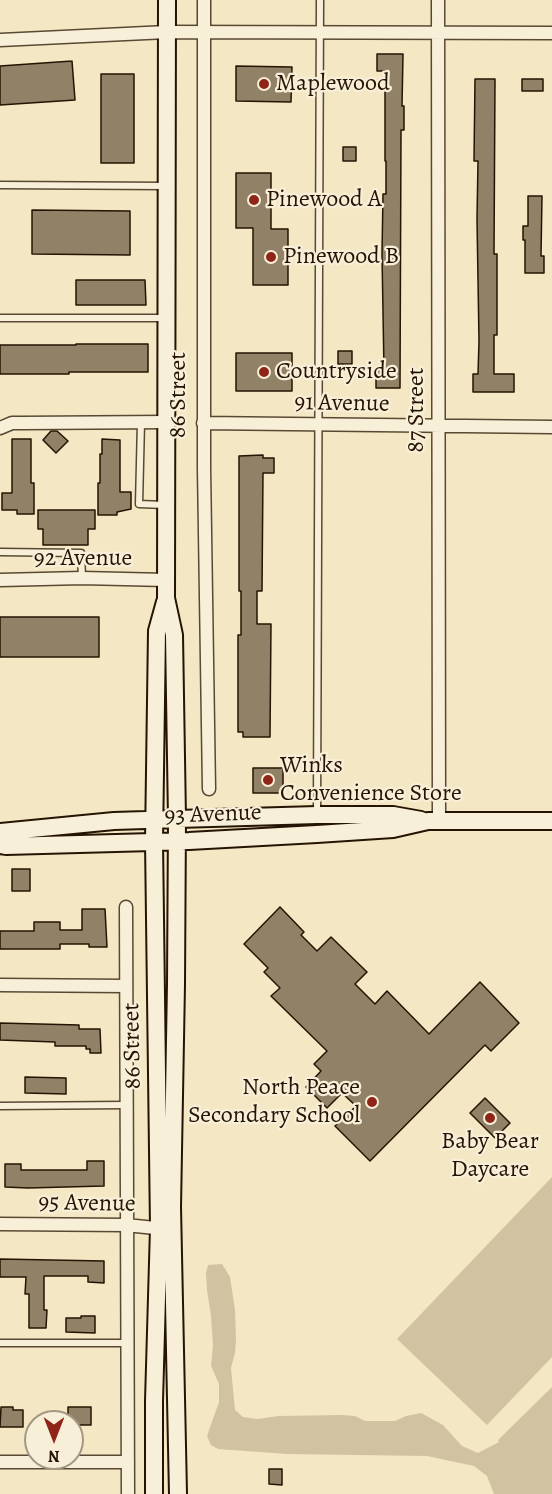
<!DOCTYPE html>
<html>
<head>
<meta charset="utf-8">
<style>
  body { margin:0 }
  #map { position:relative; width:552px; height:1494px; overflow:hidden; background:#f4e7c3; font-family:Alegreya,serif }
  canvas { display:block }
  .north { position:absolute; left:24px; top:1410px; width:60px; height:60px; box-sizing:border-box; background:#f8efd8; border:2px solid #a49783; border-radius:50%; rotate:180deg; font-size:16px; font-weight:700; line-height:24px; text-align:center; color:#251403 }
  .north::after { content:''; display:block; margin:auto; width:21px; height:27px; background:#8f2418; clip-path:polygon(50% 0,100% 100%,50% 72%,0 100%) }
</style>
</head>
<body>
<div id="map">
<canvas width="552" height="1494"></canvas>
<div class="north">N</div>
</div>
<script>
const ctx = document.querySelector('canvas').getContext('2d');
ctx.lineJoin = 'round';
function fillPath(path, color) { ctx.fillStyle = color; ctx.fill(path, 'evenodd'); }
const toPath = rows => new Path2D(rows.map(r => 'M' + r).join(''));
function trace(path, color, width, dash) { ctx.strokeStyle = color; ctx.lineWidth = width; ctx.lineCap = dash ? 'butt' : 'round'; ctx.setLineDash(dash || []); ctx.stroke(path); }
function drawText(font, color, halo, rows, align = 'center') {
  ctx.font = font + ' Alegreya,serif'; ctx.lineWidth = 4.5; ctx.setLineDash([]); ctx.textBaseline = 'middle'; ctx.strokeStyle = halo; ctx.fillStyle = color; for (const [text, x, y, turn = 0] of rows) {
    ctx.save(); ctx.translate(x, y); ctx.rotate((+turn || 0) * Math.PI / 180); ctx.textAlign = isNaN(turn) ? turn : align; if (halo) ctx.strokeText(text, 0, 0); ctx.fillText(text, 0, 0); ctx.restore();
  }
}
const green = toPath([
  [552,1177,552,1357,487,1425,397,1339],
  [222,1264,230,1277,235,1310,236,1340,235,1353,231,1368,235,1410,243,1417,257,1419,279,1416,342,1415,355,1416,365,1421,395,1421,406,1416,421,1413,443,1425,462,1446,478,1453,499,1442,498,1440,552,1387,552,1494,494,1494,487,1476,474,1466,427,1456,287,1454,218,1449,211,1445,207,1436,219,1402,219,1384,211,1366,213,1345,211,1316,207,1290,206,1273,208,1265]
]);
const building = toPath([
  [377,54,403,54,402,106,404,106,404,130,401,130,400,388,376,388,376,371,384,371,382,254,383,194,386,194,386,161,385,161,385,71,377,71,377,54],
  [72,61,75,100,0,105,0,66,72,61],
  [236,66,292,67,291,102,236,101,236,66],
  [101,74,134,74,134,163,101,163,101,74],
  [475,79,495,79,494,254,497,254,497,335,494,335,494,374,514,374,514,392,473,392,473,374,478,374,479,341,477,219,478,161,474,161,475,79],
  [522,79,543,79,543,91,522,91,522,79],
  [343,147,356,147,356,161,343,161,343,147],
  [236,173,271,173,271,229,288,229,288,285,253,285,253,228,236,228,236,173],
  [528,196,542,196,541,256,544,256,544,273,525,273,525,240,523,240,523,226,528,226,528,196],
  [32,210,130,211,130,255,32,254,32,210],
  [76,280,145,280,146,305,76,305,76,280],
  [76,344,148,344,148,372,69,372,69,374,0,374,0,345,76,345,76,344],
  [338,351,352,351,352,364,338,364,338,351],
  [236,353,292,353,292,391,236,391,236,353],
  [51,431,57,431,68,441,56,453,43,440,51,431],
  [12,439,31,439,31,483,34,483,34,514,17,514,17,510,2,510,2,493,12,493,12,439],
  [102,439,120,440,120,492,131,492,131,509,117,512,117,515,98,515,98,483,100,483,100,454,102,454,102,439],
  [263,455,263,458,274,458,274,473,263,473,262,591,257,591,257,624,271,624,270,737,243,737,243,732,238,732,238,635,241,635,241,591,239,591,239,456,263,455],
  [38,510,95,510,95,529,88,529,88,545,43,545,43,529,38,529,38,510],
  [0,617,99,617,99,657,0,657,0,617],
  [253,768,283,768,283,793,253,793,253,768],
  [12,869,30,869,30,891,12,891,12,869],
  [280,907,304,932,301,935,317,951,331,937,367,972,355,984,375,1004,387,991,429,1034,480,982,519,1023,491,1051,485,1045,370,1161,335,1126,356,1106,342,1093,327,1108,306,1087,321,1071,314,1064,327,1051,271,996,280,988,264,972,268,968,244,944,280,907],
  [82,909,105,909,107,947,89,947,89,944,60,944,60,949,0,949,0,931,34,931,34,922,60,922,60,930,82,930,82,909],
  [0,1023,79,1025,79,1029,100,1029,101,1053,90,1053,90,1049,86,1049,86,1046,55,1046,55,1042,0,1040,0,1023],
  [25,1077,66,1078,66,1094,25,1093,25,1077],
  [485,1098,510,1123,495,1138,470,1113,485,1098],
  [87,1161,104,1161,104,1186,28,1188,5,1187,5,1164,21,1164,21,1170,87,1170,87,1161],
  [0,1259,104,1261,104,1283,88,1282,88,1276,44,1276,44,1310,47,1310,46,1328,29,1328,29,1294,25,1294,26,1277,0,1277,0,1259],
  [81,1316,95,1316,95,1333,66,1332,66,1318,81,1318,81,1316],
  [1,1407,13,1407,13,1410,23,1410,23,1427,0,1427,1,1407],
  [68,1407,91,1407,91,1425,72,1425,72,1422,68,1422,68,1407],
  [269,1469,282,1469,282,1485,269,1484,269,1469]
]);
const service = toPath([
  [0,185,166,186],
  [0,318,164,318],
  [141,422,139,504,165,505],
  [0,552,81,553,82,578],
  [317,812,320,0],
  [0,1106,127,1105],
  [0,1343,127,1343]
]);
const minor = toPath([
  [204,0,204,468,209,789],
  [438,0,439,821],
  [0,40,167,32,552,33],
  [203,423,552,427],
  [0,428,12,423,23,423,167,422],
  [0,580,82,578,166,580],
  [126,907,128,1494],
  [0,985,126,986],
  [0,1224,126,1225,165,1229],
  [0,1462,128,1462]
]);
const secondary = toPath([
  [167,0,166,598,174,635,177,819,176,984,172,1207,178,1494],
  [0,832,114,821,177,819,317,815,393,815,421,820],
  [0,845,6,846,189,841,317,834,393,829,428,821,552,821],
  [154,1494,154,1401,159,1228,154,841,157,631,165,602]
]);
const markers = [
  [264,84,6,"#8f2418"],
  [254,200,6,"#8f2418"],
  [271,257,6,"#8f2418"],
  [264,372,6,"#8f2418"],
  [268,780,6,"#8f2418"],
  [372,1102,6,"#8f2418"],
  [490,1118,6,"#8f2418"]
];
const poiNames = [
  ["Maplewood",276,84],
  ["Pinewood A",266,200],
  ["Pinewood B",283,257],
  ["Countryside",276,372],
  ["Winks",280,766],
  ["Convenience Store",280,794],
  ["North Peace",360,1088,"right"],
  ["Secondary School",360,1116,"right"],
  ["Baby Bear",490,1142,"center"],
  ["Daycare",490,1170,"center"]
];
const streetNames = [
  ["86 Street",179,395,-90],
  ["91 Avenue",342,404,1],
  ["87 Street",417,410,-90],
  ["92 Avenue",83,559],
  ["93 Avenue",213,815,-2],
  ["86 Street",133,1046,-91],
  ["95 Avenue",87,1204,1]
];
fillPath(green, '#d1c3a2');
fillPath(building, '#918267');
trace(building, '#251403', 1.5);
trace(service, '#594933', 9);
trace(minor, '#594933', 15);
trace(secondary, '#251403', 20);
trace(service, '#f8efd8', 6);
trace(minor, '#f8efd8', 12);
trace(secondary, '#f8efd8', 16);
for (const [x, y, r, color] of markers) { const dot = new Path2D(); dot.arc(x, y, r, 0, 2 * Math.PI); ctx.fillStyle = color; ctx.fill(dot); trace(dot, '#f8efd8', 2); }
drawText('24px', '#251403', '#f8efd8', poiNames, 'left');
drawText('24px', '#251403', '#f8efd8', streetNames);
</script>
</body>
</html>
